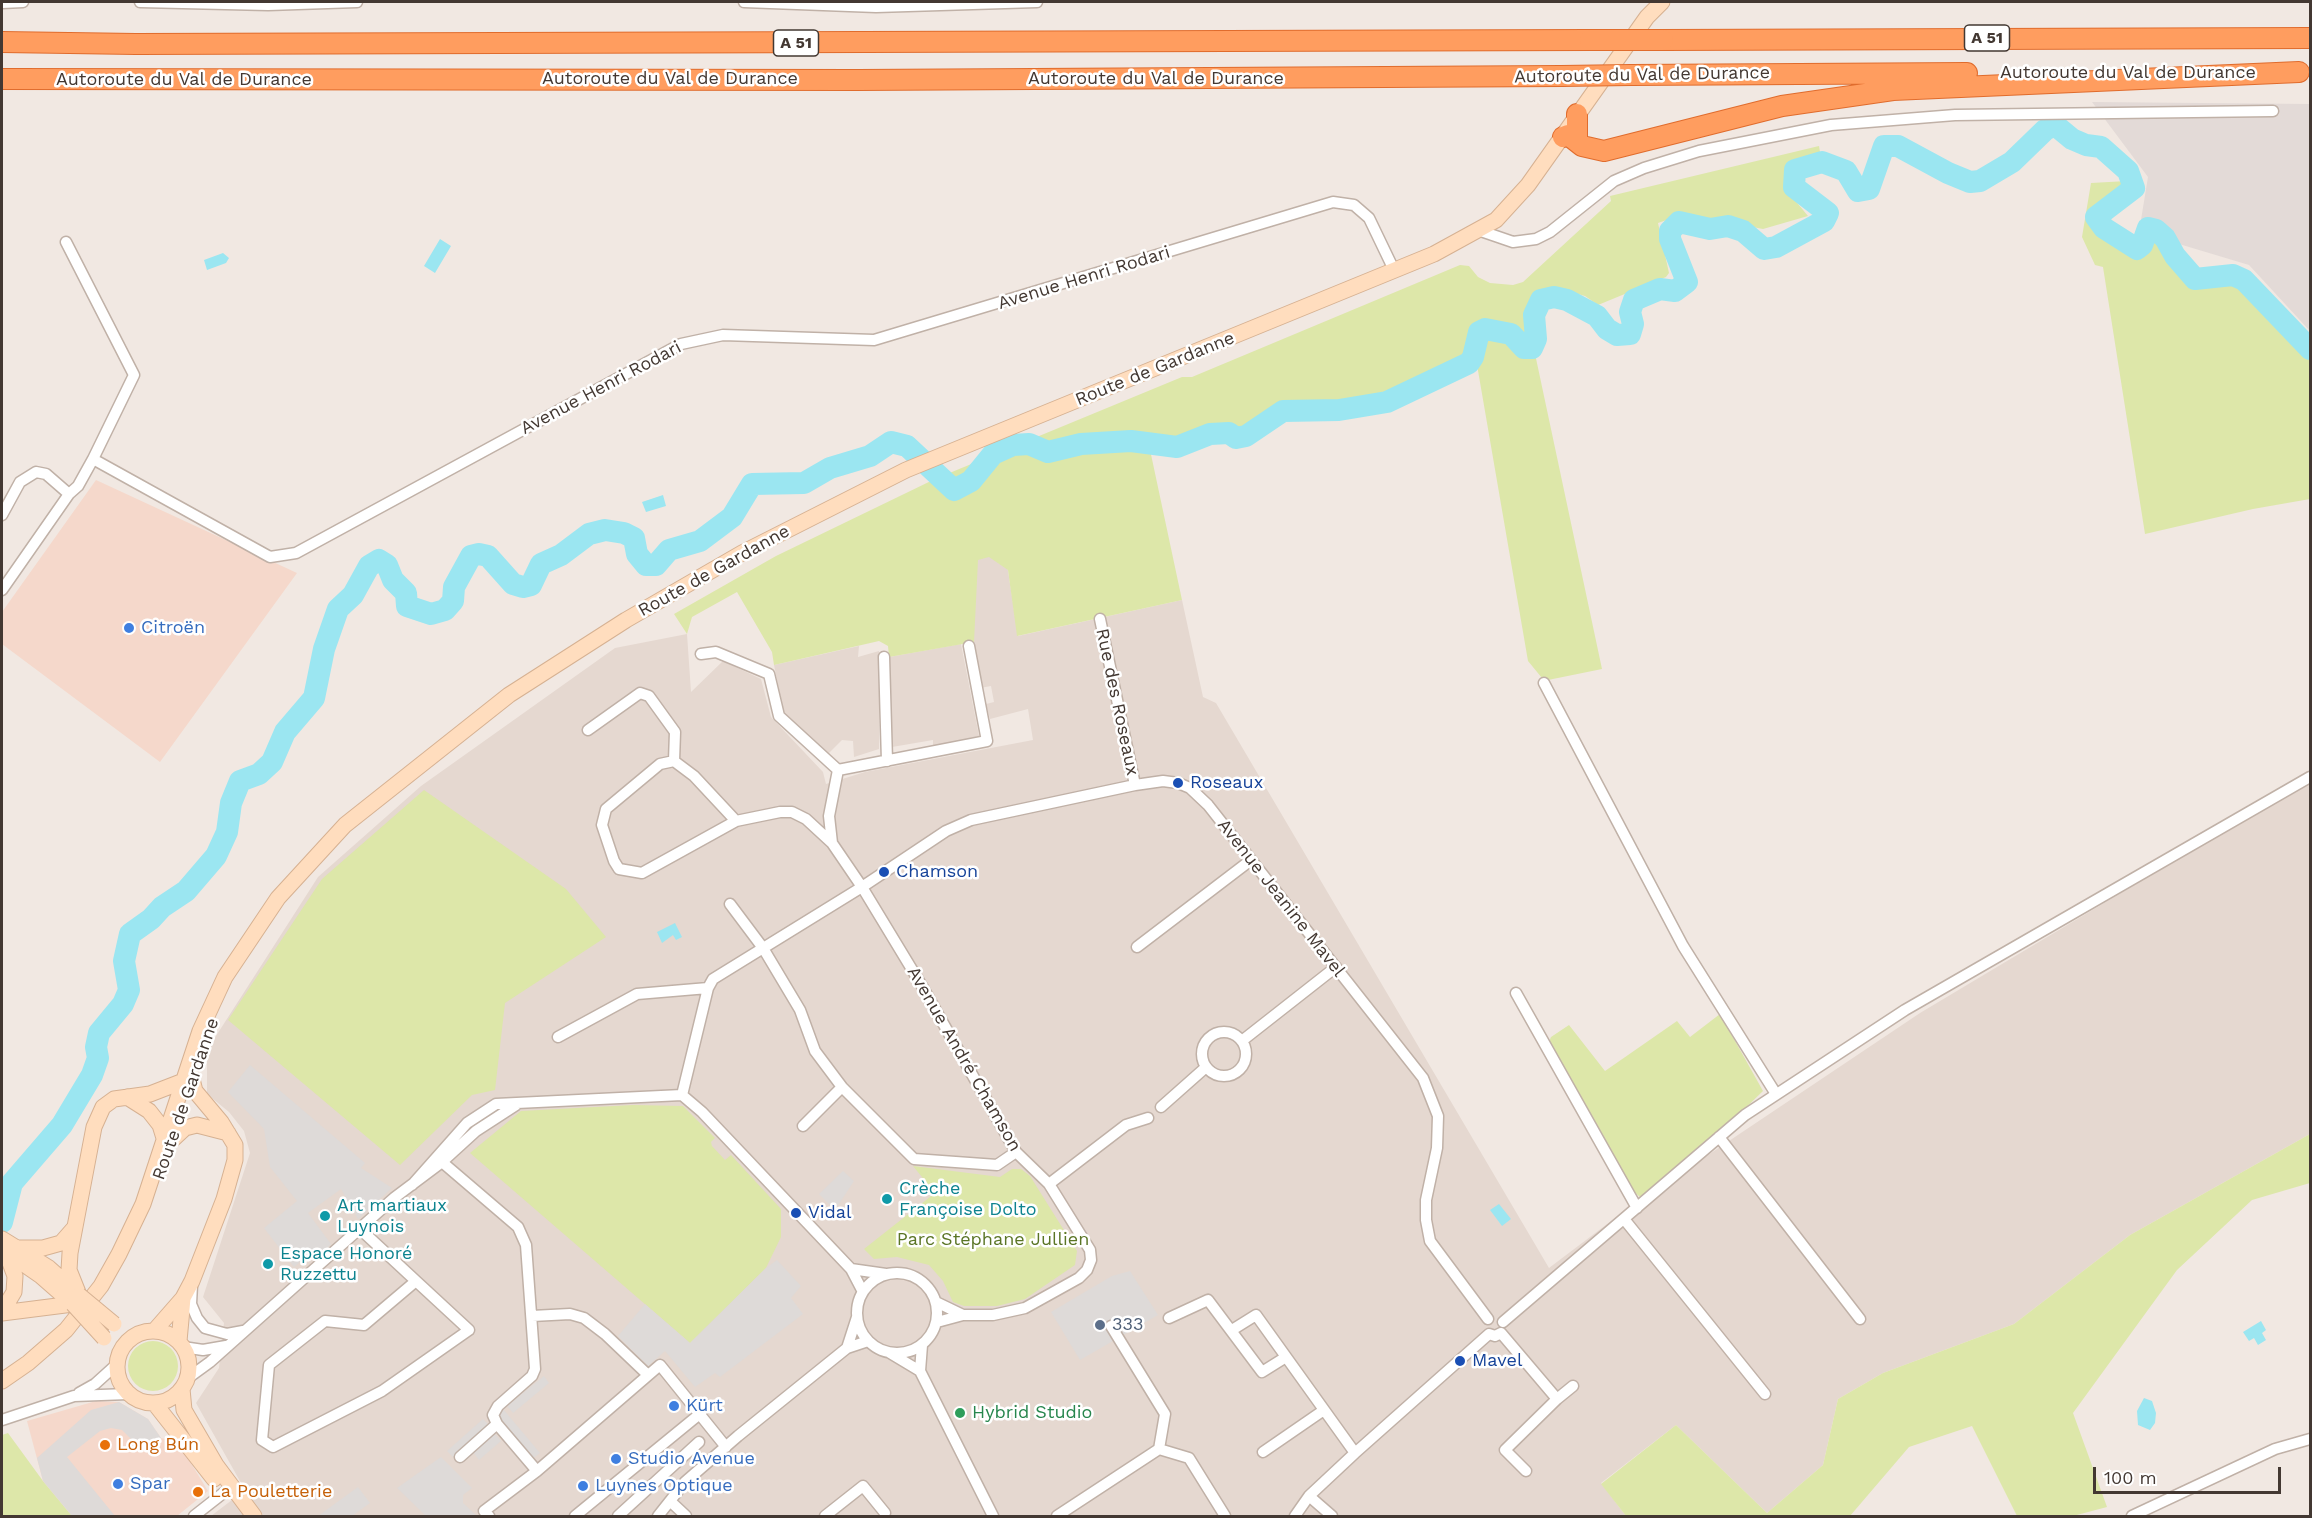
<!DOCTYPE html>
<html>
<head>
<meta charset="utf-8">
<style>
  body { margin:0 }
  #map { position:relative; width:2312px; height:1518px; overflow:hidden; background:#f1e8e2; font-family:"Work Sans",sans-serif }
  canvas { display:block }
  .frame { position:absolute; inset:0; border:3px solid #433832; pointer-events:none }
  .scale { position:absolute; left:2093px; top:1467px; width:188px; height:27px; box-sizing:border-box; border:3px solid #433832; border-top:0; padding-left:8px; font-size:18px; line-height:21px; white-space:nowrap; color:#433832; -webkit-text-stroke:4px #fff; paint-order:stroke }
</style>
</head>
<body>
<div id="map">
<canvas width="2312" height="1518"></canvas>
<div class="frame"></div>
<div class="scale">100 m</div>
</div>
<script>
const ctx = document.querySelector('canvas').getContext('2d');
ctx.lineJoin = 'round';
function fillPath(path, color) { ctx.fillStyle = color; ctx.fill(path, 'evenodd'); }
const toPath = rows => new Path2D(rows.map(r => 'M' + r).join(''));
function trace(path, color, width, dash) { ctx.strokeStyle = color; ctx.lineWidth = width; ctx.lineCap = dash ? 'butt' : 'round'; ctx.setLineDash(dash || []); ctx.stroke(path); }
function drawText(font, color, halo, rows, align = 'center') {
  ctx.font = font + ' "Work Sans",sans-serif'; ctx.lineWidth = 5; ctx.setLineDash([]); ctx.textBaseline = 'middle'; ctx.strokeStyle = halo; ctx.fillStyle = color; for (const [text, x, y, turn = 0] of rows) {
    ctx.save(); ctx.translate(x, y); ctx.rotate((+turn || 0) * Math.PI / 180); ctx.textAlign = isNaN(turn) ? turn : align; if (halo) ctx.strokeText(text, 0, 0); ctx.fillText(text, 0, 0); ctx.restore();
  }
}
const residential = toPath([
  [992,466,1018,636,1182,600,1203,697,1216,703,1549,1268,1623,1212,1920,1013,2310,780,2310,1134,2130,1235,2014,1324,1883,1373,1838,1399,1823,1465,1767,1513,1676,1425,1601,1483,1626,1516,211,1516,245,1490,196,1403,219,1368,224,1323,203,1297,250,1153,244,1131,229,1112,207,1094,207,1050,318,877,421,786,615,648,687,634,691,692,723,661,761,679,771,717,823,772,826,784,865,772,1033,740,1028,709,990,719,986,704,994,702,991,686,980,688,970,642,961,497],
  [961,644,979,736,933,747,933,740,892,747,889,657],
  [859,646,858,657,879,651,879,749,854,757,853,741,842,740,826,756,784,714,774,665]
]);
const commercial = toPath([
  [96,480,297,573,160,762,2,644,2,612],
  [96,1401,119,1402,148,1419,161,1438,178,1442,208,1491,177,1516,72,1516,43,1481,27,1421]
]);
const industrial = toPath([
  [2092,102,2310,104,2310,331,2249,265,2139,232,2148,177]
]);
const green = toPath([
  [1819,146,1821,158,1810,160,1789,172,1784,187,1808,216,1763,229,1684,214,1658,223,1669,273,1666,277,1598,305,1585,296,1557,288,1541,292,1533,307,1532,342,1528,346,1511,332,1482,327,1478,330,1467,359,1433,374,1424,382,1388,398,1324,409,1288,408,1273,412,1240,434,1224,431,1230,438,1206,437,1184,449,1149,445,1182,600,1017,636,1008,570,989,557,978,560,974,642,889,657,888,646,879,641,774,665,772,652,737,592,692,617,687,634,674,614,776,556,935,479,1182,377,1192,377,1460,265,1469,266,1478,277,1490,283,1513,285,1523,282,1611,201,1610,196],
  [2127,181,2130,188,2095,215,2093,222,2097,228,2141,254,2145,250,2149,233,2155,232,2178,268,2196,282,2209,283,2231,278,2239,280,2310,356,2310,499,2253,509,2145,534,2103,267,2095,265,2082,237,2091,183],
  [1487,332,1496,336,1506,335,1525,351,1534,349,1602,669,1548,680,1542,678,1528,661,1476,359,1481,334],
  [424,790,566,889,606,937,505,1003,495,1090,472,1095,400,1165,228,1020,322,879],
  [1720,1014,1763,1091,1725,1128,1645,1193,1647,1196,1640,1197,1632,1190,1549,1042,1551,1037,1569,1025,1605,1071,1677,1021,1690,1037],
  [633,1105,683,1106,715,1138,711,1142,712,1146,725,1160,731,1155,781,1209,781,1237,766,1268,690,1343,470,1153,521,1111],
  [2310,1134,2310,1183,2252,1200,2177,1270,2073,1413,2107,1507,2073,1516,2017,1516,1972,1426,1909,1447,1850,1516,1626,1516,1601,1484,1676,1425,1767,1513,1823,1465,1838,1399,1883,1373,2014,1324,2130,1235],
  [913,1166,1000,1177,1012,1169,1021,1169,1030,1176,1077,1251,1075,1265,1025,1299,997,1306,964,1306,953,1302,943,1281,929,1265,897,1257,874,1259,864,1249,935,1193],
  '128 1366a25 25 0 1 1 50 0a25 25 0 1 1-50 0Z',
  [8,1433,43,1481,72,1516,2,1516,2,1435]
]);
const parking = toPath([
  [250,1065,365,1163,361,1168,392,1188,358,1219,341,1189,308,1213,331,1244,322,1253,317,1247,294,1267,264,1228,297,1201,270,1167,264,1129,228,1092],
  [843,1171,854,1181,835,1210,819,1194],
  [777,1260,801,1286,791,1298,803,1314,720,1377,715,1373,695,1387,665,1351,648,1366,618,1336,645,1304,690,1343,766,1268],
  [1130,1271,1158,1315,1080,1360,1051,1312,1112,1276],
  [544,1376,549,1383,513,1413,507,1406],
  [119,1402,148,1419,161,1438,142,1450,122,1430,111,1428,100,1431,67,1457,115,1516,72,1516,43,1481,37,1458,91,1410],
  [503,1409,540,1453,532,1459,495,1415],
  [483,1419,489,1425,453,1457,447,1451],
  [495,1434,501,1441,479,1460,473,1452],
  [441,1457,472,1488,463,1495,463,1503,477,1516,426,1516,397,1488],
  [358,1487,370,1503,352,1516,318,1516]
]);
const water = toPath([
  [440,239,451,246,435,273,424,266],
  [223,253,229,258,226,263,207,270,204,260],
  [663,495,666,506,646,512,642,502],
  [675,923,682,937,676,940,673,935,662,943,657,932],
  [1499,1204,1511,1219,1502,1226,1490,1210],
  [2261,1321,2266,1330,2262,1333,2266,1340,2258,1345,2254,1338,2249,1341,2243,1332],
  [2144,1398,2152,1401,2156,1413,2155,1423,2150,1430,2138,1425,2137,1411]
]);
const river = toPath([
  [2,1222,12,1183,62,1125,92,1075,98,1058,96,1047,99,1033,123,1004,129,990,124,961,130,934,151,919,162,907,186,891,216,856,227,832,231,803,240,781,259,774,272,762,285,732,314,698,324,649,338,609,353,595,369,566,379,560,387,565,393,580,406,593,407,606,431,614,445,610,453,601,454,587,471,556,479,554,488,556,513,584,523,587,531,585,541,564,561,555,589,534,605,530,624,533,634,538,637,554,646,565,656,565,669,550,700,541,732,517,752,484,804,483,830,468,870,456,891,442,907,446,954,490,971,481,993,454,1013,445,1029,444,1048,452,1081,444,1131,441,1177,447,1210,434,1229,433,1236,438,1246,436,1283,411,1339,410,1387,402,1469,363,1473,357,1479,332,1485,329,1511,334,1524,348,1532,348,1536,339,1534,315,1541,300,1554,297,1567,300,1597,316,1607,329,1617,335,1630,334,1633,324,1630,312,1634,300,1660,289,1675,291,1687,282,1670,239,1670,231,1679,222,1710,229,1728,226,1743,231,1764,249,1776,247,1824,221,1828,213,1794,187,1795,170,1822,162,1846,171,1858,191,1869,189,1884,146,1898,146,1948,173,1970,182,1980,181,2012,162,2045,130,2055,125,2072,139,2086,145,2101,147,2128,171,2134,188,2096,217,2104,228,2137,249,2142,245,2148,228,2156,230,2165,238,2175,256,2195,279,2233,275,2244,280,2310,349]
]);
const street = toPath([
  [140,2,268,5,357,2],
  [744,2,876,7,1037,2],
  [2,3,23,2],
  [1478,230,1513,242,1536,239,1550,232,1614,181,1644,168,1699,151,1831,125,1955,115,2273,111],
  [66,242,134,375,93,459,270,557,296,553,681,344,723,335,874,340,1333,202,1354,205,1369,218,1394,270],
  [2,515,20,482,36,472,46,474,69,494],
  [2,590,69,494,78,486,93,459],
  [1100,619,1135,785],
  [701,654,716,652,769,674,779,716,838,770],
  [884,657,887,761],
  [1544,683,1683,946,1776,1094],
  [588,730,640,693,649,696,675,732,674,761],
  [736,821,694,776,674,761,660,764,606,809,602,825,614,861,619,869,642,873,736,821,780,812,792,812,806,819,832,843],
  [730,904,763,948,800,1010,815,1051,842,1087,914,1159,997,1165,1016,1152],
  [1137,947,1251,860],
  [1516,993,1637,1208],
  '1202 1054a22 22 0 1 1 44 0a22 22 0 1 1-44 0Z',
  [558,1037,637,994,708,988],
  [1243,1040,1336,967],
  [682,1095,708,988,713,979,862,887,946,831,971,820,1135,785,1163,781,1178,783,1190,788,1208,805,1423,1078,1438,1116,1437,1148,1426,1200,1426,1220,1430,1241,1488,1319],
  [1161,1107,1205,1068],
  [803,1126,842,1087],
  [1719,1137,1860,1319],
  [442,1162,518,1227,526,1245,535,1369,532,1376,498,1406,493,1415,497,1424,537,1471],
  [1049,1184,1126,1125,1148,1118],
  [412,1185,467,1123,496,1104,682,1095,702,1112,851,1269,863,1292],
  [1624,1219,1765,1394],
  [360,1229,416,1281,469,1330,382,1391,273,1447,262,1440,269,1365,325,1321,364,1325,416,1281],
  [851,1269,886,1274],
  '857 1313a40 40 0 1 1 80 0a40 40 0 1 1-80 0Z',
  [192,1285,191,1304,197,1318,205,1328,227,1334,243,1331],
  [936,1302,963,1315],
  [532,1316,570,1314,584,1318,605,1334,648,1375],
  [1169,1318,1208,1300,1262,1372,1286,1357],
  [937,1322,963,1315,993,1315,1025,1308,1079,1278,1087,1270,1091,1260,1090,1250,1049,1184,1016,1152,922,986,862,887,832,843,829,816,838,770,987,741,969,646],
  [1503,1322,1745,1115,1905,1010,2310,777],
  [1111,1326,1165,1414,1159,1449],
  [1232,1330,1256,1315,1355,1453],
  [1501,1333,1557,1399,1573,1386],
  [183,1347,203,1350,226,1346],
  [847,1348,857,1317],
  [890,1353,920,1371,993,1516],
  [920,1371,922,1345],
  [188,1378,210,1362,394,1198,442,1162,476,1131,516,1105],
  [79,1393,95,1384,116,1365],
  [2,1420,74,1396,128,1394],
  [1159,1449,1189,1458,1225,1516],
  [1263,1452,1324,1410],
  [460,1457,497,1424],
  [1526,1471,1505,1450,1557,1399],
  [1309,1496,1332,1516],
  [670,1501,686,1516],
  [194,1516,231,1487],
  [489,1516,484,1511,537,1471,660,1365,726,1447],
  [575,1516,701,1413],
  [618,1516,699,1442],
  [658,1516,685,1482,738,1436,847,1348,868,1341],
  [825,1516,863,1486,885,1513],
  [1057,1516,1159,1449],
  [1295,1516,1309,1496,1355,1453,1489,1334,1495,1336,1501,1333],
  [2132,1516,2275,1449,2310,1439]
]);
const secondary = toPath([
  [127,1097,149,1111,160,1125,164,1138],
  [171,1141,185,1128,197,1125,228,1133],
  [2,1239,49,1268,75,1291],
  [19,1248,43,1248,61,1243,75,1227],
  [2,1249,41,1276,73,1304],
  [79,1295,69,1270,70,1253,94,1127,103,1107,114,1099,150,1094,181,1082],
  [2,1312,14,1292,15,1276,6,1252],
  [2,1313,73,1304],
  [155,1330,183,1298,192,1281,224,1199,235,1160,235,1145,221,1122,195,1091,191,1075],
  '117 1367a36 36 0 1 1 72 0a36 36 0 1 1-72 0Z',
  [179,1341,183,1298],
  [2,1381,28,1363,66,1330,101,1286,119,1254,143,1204,200,1031,225,977,278,898,345,825,509,695,626,620,742,553,906,470,1434,254,1496,220,1528,185,1647,17,1662,2],
  [182,1389,184,1410,216,1465,254,1516],
  [155,1404,214,1479]
]);
const highway = toPath([
  [1663,40,2310,38],
  [2,42,136,44,1590,40],
  [1631,75,1967,73],
  [2,79,858,80,1561,76],
  [1563,137,1568,135,1582,146,1604,151,1782,106,1893,90,2299,72],
  [1577,140,1577,114]
]);
const secondaryBridge = toPath([
  [79,1295,114,1324],
  [73,1304,104,1338]
]);
const highwayBridge = toPath([
  [1590,40,1663,40],
  [1561,76,1631,75]
]);
const markers = [
  [129,628,6,"#3f7fe0"],
  [1178,783,6,"#1a4fb4"],
  [884,872,6,"#1a4fb4"],
  [887,1199,6,"#0f9aa8"],
  [796,1213,6,"#1a4fb4"],
  [325,1216,6,"#0f9aa8"],
  [268,1264,6,"#0f9aa8"],
  [1100,1325,6,"#5c6f8a"],
  [1460,1361,6,"#1a4fb4"],
  [674,1406,6,"#3f7fe0"],
  [960,1413,6,"#2e9e5b"],
  [105,1445,6,"#e8710a"],
  [616,1459,6,"#3f7fe0"],
  [118,1484,6,"#3f7fe0"],
  [583,1486,6,"#3f7fe0"],
  [198,1492,6,"#e8710a"]
];
const shields = [
  [1987,38,45],
  [796,43,45]
];
const shieldNames = [
  ["A 51",1987,38],
  ["A 51",796,43]
];
const streetNames = [
  ["Autoroute du Val de Durance",2128,73],
  ["Autoroute du Val de Durance",1642,75,-1],
  ["Autoroute du Val de Durance",670,79],
  ["Autoroute du Val de Durance",1156,79],
  ["Autoroute du Val de Durance",184,80],
  ["Avenue Henri Rodari",1084,278,-17],
  ["Route de Gardanne",1155,369,-22],
  ["Avenue Henri Rodari",601,388,-28],
  ["Route de Gardanne",714,571,-29],
  ["Rue des Roseaux",1117,702,78],
  ["Avenue Jeanine Mavel",1281,898,52],
  ["Avenue André Chamson",964,1059,60],
  ["Route de Gardanne",186,1099,-71]
];
const shopNames = [
  ["Citroën",141,628],
  ["Kürt",686,1406],
  ["Studio Avenue",628,1459],
  ["Spar",130,1484],
  ["Luynes Optique",595,1486]
];
const transitNames = [
  ["Roseaux",1190,783],
  ["Chamson",896,872],
  ["Vidal",808,1213],
  ["Mavel",1472,1361]
];
const cultureNames = [
  ["Crèche",899,1189],
  ["Françoise Dolto",899,1210],
  ["Art martiaux",337,1206],
  ["Luynois",337,1227],
  ["Espace Honoré",280,1254],
  ["Ruzzettu",280,1275]
];
const parkNames = [
  ["Parc Stéphane Jullien",993,1240]
];
const serviceNames = [
  ["333",1112,1325]
];
const leisureNames = [
  ["Hybrid Studio",972,1413]
];
const foodNames = [
  ["Long Bún",117,1445],
  ["La Pouletterie",210,1492]
];
fillPath(residential, '#e5d8d0');
fillPath(commercial, '#f5d8cb');
fillPath(industrial, '#e3dad7');
fillPath(green, '#dde7a9');
fillPath(parking, '#dedad8');
fillPath(water, '#9be6f1');
trace(river, '#9be6f1', 22);
trace(street, '#c0b1a7', 13);
trace(secondary, '#d6b192', 17);
trace(highway, '#e06c2d', 22);
trace(street, '#fff', 10);
trace(secondary, '#ffddbe', 15);
trace(highway, '#ff9d5f', 20);
trace(secondaryBridge, '#d6b192', 17, []);
trace(highwayBridge, '#e06c2d', 22, []);
trace(secondaryBridge, '#ffddbe', 15);
trace(highwayBridge, '#ff9d5f', 20);
for (const [x, y, r, color] of markers) { const dot = new Path2D(); dot.arc(x, y, r, 0, 2 * Math.PI); ctx.fillStyle = color; ctx.fill(dot); trace(dot, '#fff', 2); }
for (const [x, y, w] of shields) { const box = new Path2D(); box.roundRect(x - w / 2, y - 13, w, 26, 4.5); ctx.fillStyle = '#fff'; ctx.fill(box); trace(box, '#433832', 1.5); }
drawText('bold 16px', '#433832', null, shieldNames);
drawText('18px', '#433832', '#fff', streetNames);
drawText('18px', '#366cbe', '#fff', shopNames, 'left');
drawText('18px', '#164399', '#fff', transitNames, 'left');
drawText('18px', '#0d838f', '#fff', cultureNames, 'left');
drawText('18px', '#5a7525', '#fff', parkNames);
drawText('18px', '#4e5e75', '#fff', serviceNames, 'left');
drawText('18px', '#27864d', '#fff', leisureNames, 'left');
drawText('18px', '#c56008', '#fff', foodNames, 'left');
</script>
</body>
</html>
